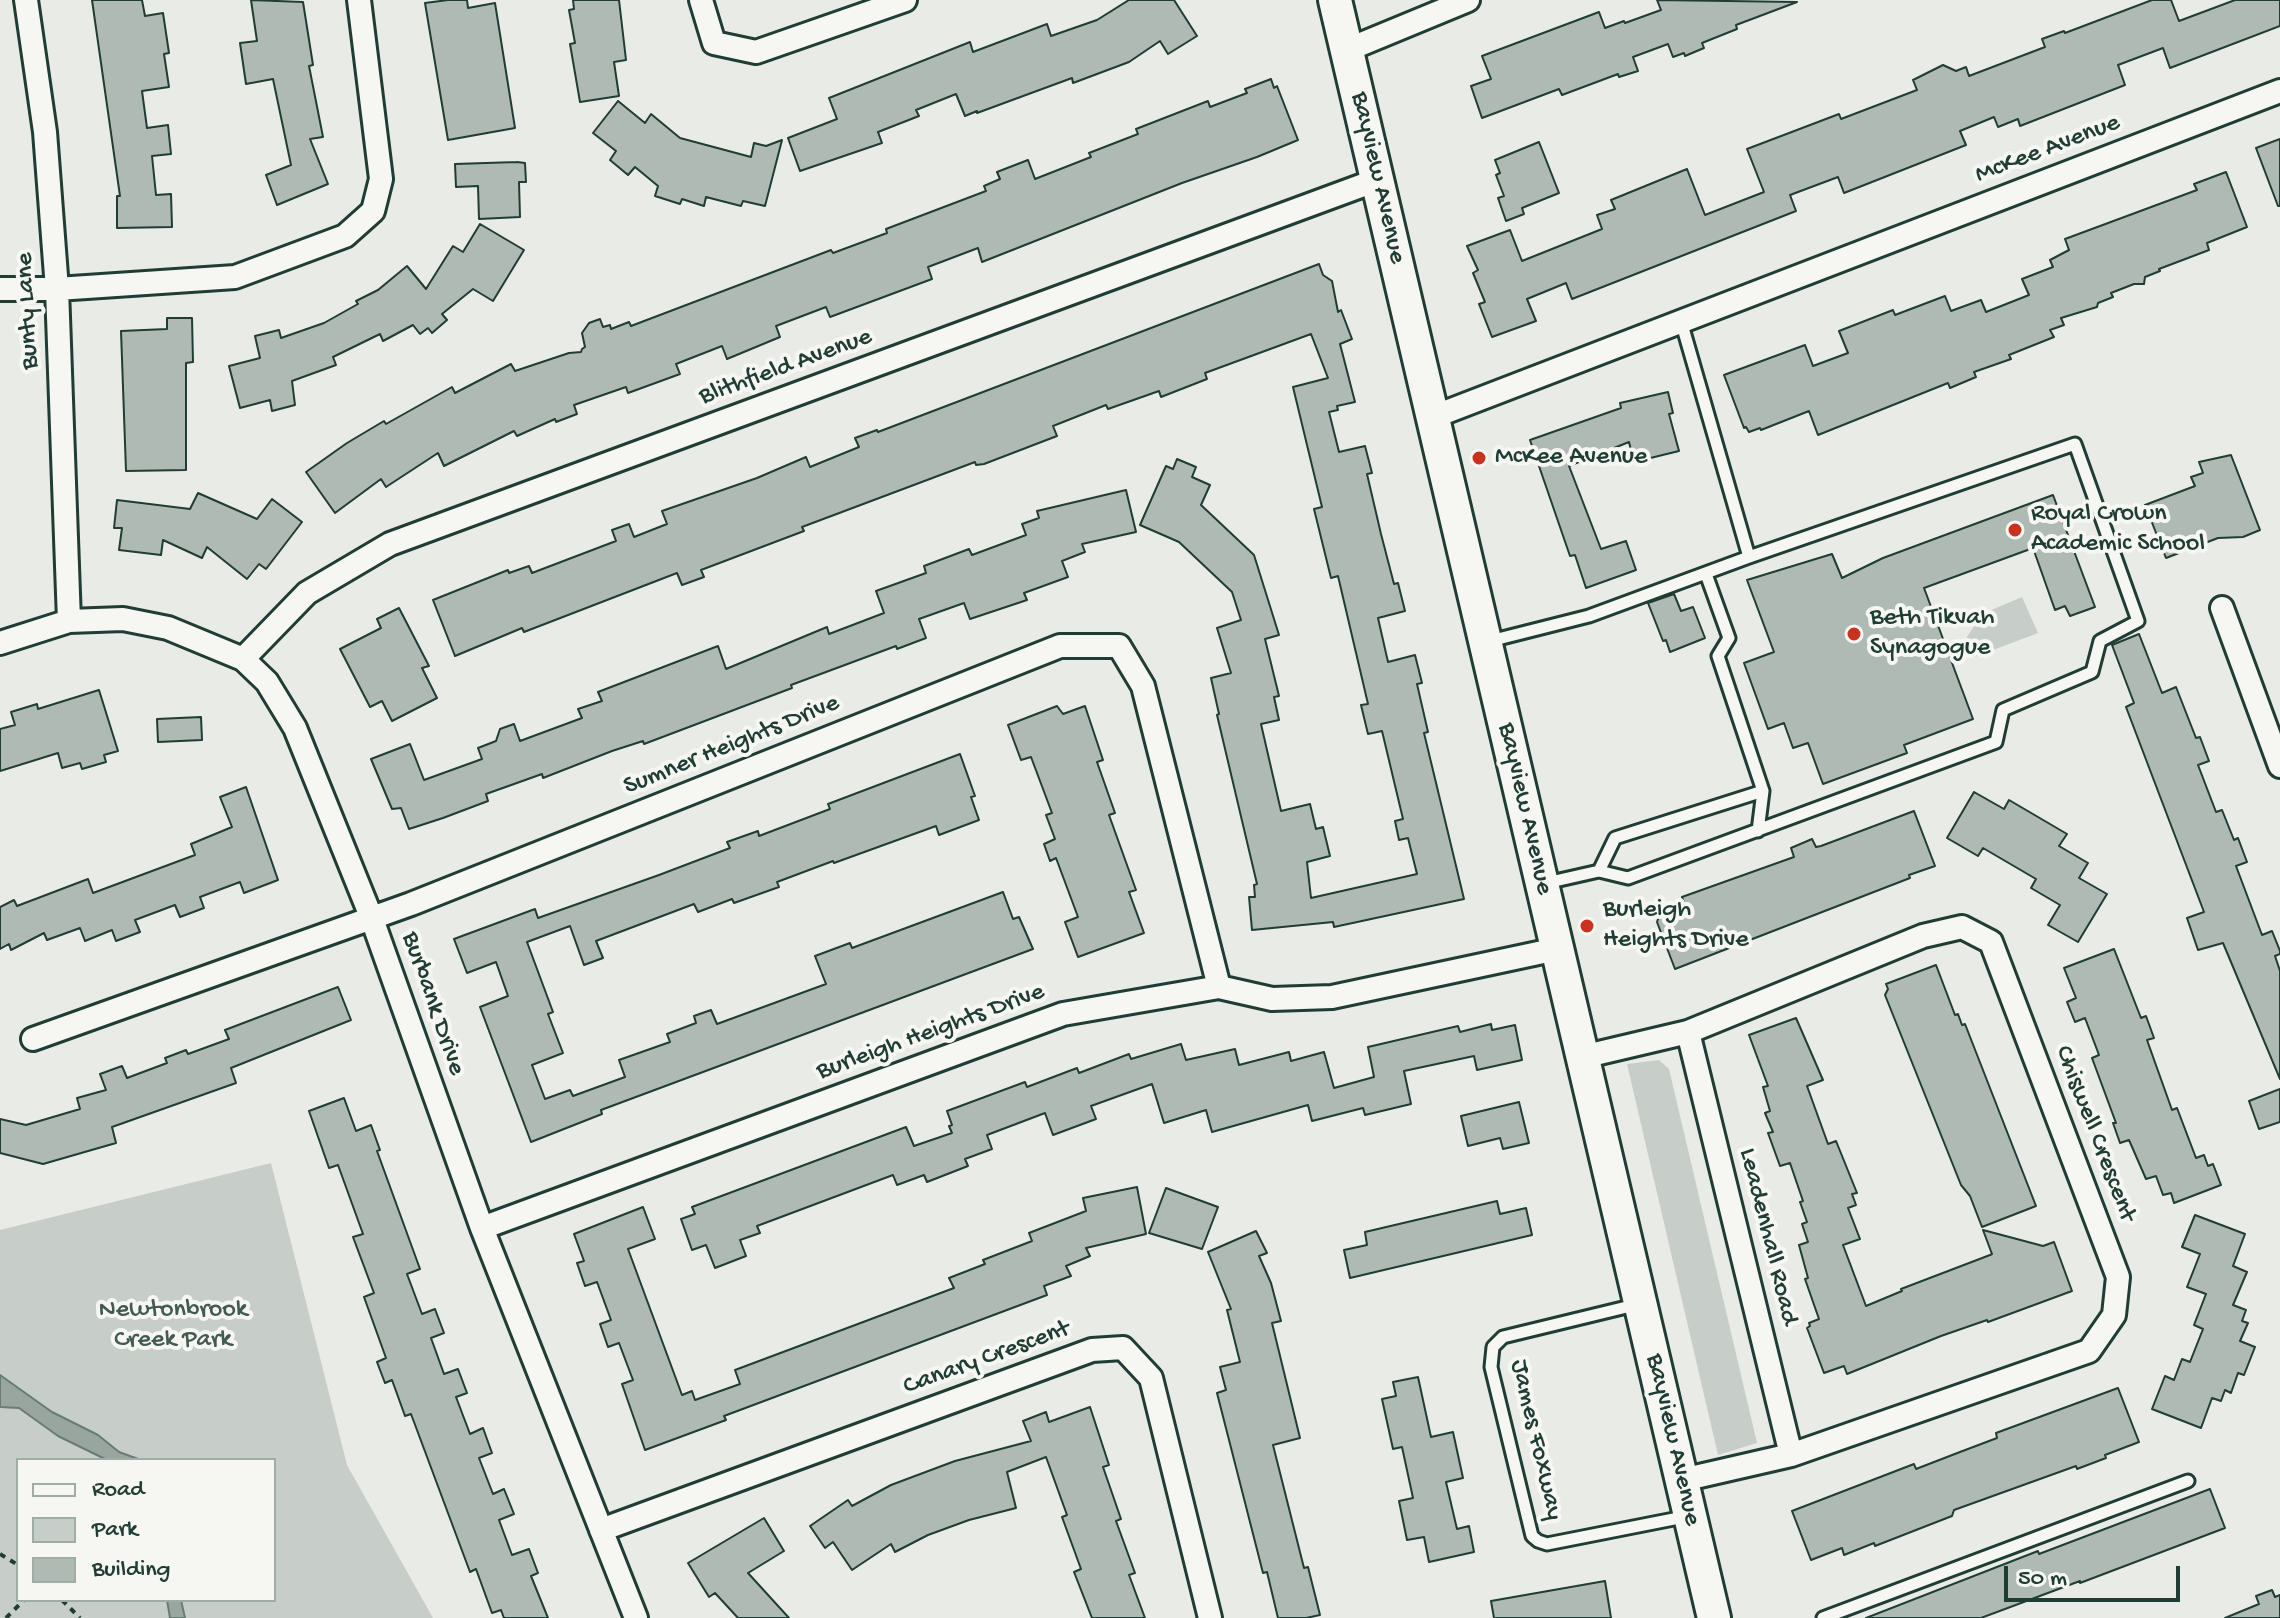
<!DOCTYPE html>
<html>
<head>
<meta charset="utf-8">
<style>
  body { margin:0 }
  #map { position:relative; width:2280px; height:1618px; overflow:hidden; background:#e9ebe7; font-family:"Gochi Hand",sans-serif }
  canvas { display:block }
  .legend { position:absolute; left:16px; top:1458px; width:260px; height:144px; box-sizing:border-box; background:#f6f6f2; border:2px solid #a0aca6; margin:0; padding:10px 14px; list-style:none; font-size:24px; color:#1f3d34 }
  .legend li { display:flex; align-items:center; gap:16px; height:40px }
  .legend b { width:40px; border:2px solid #a0aca6 }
  .scale { position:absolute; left:2004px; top:1566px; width:176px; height:36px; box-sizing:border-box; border:4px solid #1f3d34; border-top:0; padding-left:10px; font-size:24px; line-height:28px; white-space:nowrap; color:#1f3d34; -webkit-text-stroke:6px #f6f6f2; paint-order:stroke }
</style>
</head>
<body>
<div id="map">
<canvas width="2280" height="1618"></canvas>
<ul class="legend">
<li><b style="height:10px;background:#f6f6f2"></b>Road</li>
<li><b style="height:22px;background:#c7cec9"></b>Park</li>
<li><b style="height:22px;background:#b0bab5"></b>Building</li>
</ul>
<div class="scale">50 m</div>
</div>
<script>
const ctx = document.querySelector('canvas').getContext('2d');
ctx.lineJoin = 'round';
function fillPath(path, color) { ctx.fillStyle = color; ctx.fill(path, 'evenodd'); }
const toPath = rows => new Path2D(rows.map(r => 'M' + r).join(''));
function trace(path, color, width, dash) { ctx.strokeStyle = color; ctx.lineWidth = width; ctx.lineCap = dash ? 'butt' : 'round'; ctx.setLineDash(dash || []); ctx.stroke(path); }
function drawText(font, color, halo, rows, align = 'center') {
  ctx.font = font + ' "Gochi Hand",sans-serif'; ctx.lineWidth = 8; ctx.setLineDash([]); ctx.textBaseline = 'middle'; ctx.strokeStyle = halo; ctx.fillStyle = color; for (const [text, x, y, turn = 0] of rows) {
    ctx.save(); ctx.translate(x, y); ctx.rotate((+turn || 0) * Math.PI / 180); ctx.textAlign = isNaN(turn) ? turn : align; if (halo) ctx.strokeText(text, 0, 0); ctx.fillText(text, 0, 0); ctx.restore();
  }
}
const green = toPath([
  [2022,597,2038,633,1972,658,1965,640,1982,614],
  [1659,1060,1669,1069,1757,1443,1718,1455,1627,1064],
  [271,1163,347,1465,433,1618,0,1618,0,1230],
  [18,1460,274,1460,274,1600,18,1600]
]);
const water = toPath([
  [0,1375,52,1412,98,1435,119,1452,141,1460,107,1460,58,1436,19,1408,0,1407,0,1375],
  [167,1600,181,1600,185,1618,170,1618,167,1600]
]);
const building = toPath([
  [92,0,142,0,145,16,163,13,169,53,164,54,169,87,142,91,147,128,168,125,171,154,152,156,156,195,171,194,172,227,117,228,117,196,120,196,92,0],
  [251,0,303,2,313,65,309,66,323,137,310,139,328,184,277,205,266,175,291,165,273,79,246,84,240,43,257,41,251,0],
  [448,0,467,0,468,8,495,3,515,128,448,140,425,3,448,0],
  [573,0,619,0,626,60,614,62,619,96,580,102,570,44,575,43,569,10,574,9,573,0],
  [1129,0,1174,0,1197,36,1168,54,1160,41,1129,62,1073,83,1072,78,977,113,977,111,965,116,956,94,916,110,919,116,878,132,882,143,800,171,788,138,837,119,829,98,970,42,973,52,1047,24,1051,36,1097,20,1129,0],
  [1657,0,1797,2,1736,25,1737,29,1702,43,1704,48,1685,56,1684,53,1673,57,1668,44,1633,57,1638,71,1619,77,1618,74,1562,95,1559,89,1482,118,1471,86,1491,79,1482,56,1599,12,1605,28,1624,21,1625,23,1661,10,1657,0],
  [2152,0,2171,0,2179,21,2235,0,2280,0,2280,26,2170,68,2163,48,2118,65,2125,85,2020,126,2018,119,1998,127,1994,117,1960,131,1966,145,1844,193,1838,177,1790,195,1796,211,1572,299,1566,283,1527,299,1536,321,1492,337,1479,304,1485,302,1473,273,1478,270,1467,246,1510,230,1522,261,1602,229,1597,215,1615,209,1611,200,1687,169,1705,215,1764,192,1747,149,1839,114,1841,119,1917,90,1913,80,1943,65,1956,71,1966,67,1969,76,2045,47,2042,39,2064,31,2065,33,2152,0],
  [1271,79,1274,88,1277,86,1298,140,1257,157,1182,183,982,262,978,248,928,267,932,279,830,317,826,307,776,326,780,337,727,359,722,346,676,364,680,374,628,393,626,387,574,405,577,414,556,422,555,419,517,436,514,431,444,466,438,453,386,487,381,479,335,513,306,472,347,443,384,421,386,424,452,387,455,393,511,364,515,371,569,353,581,352,582,349,585,347,582,333,589,323,600,319,603,327,610,325,611,329,629,322,631,326,831,250,833,253,887,233,886,229,986,191,984,186,1000,179,997,172,1028,160,1035,179,1091,157,1089,153,1138,134,1136,129,1208,101,1210,107,1247,93,1245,89,1271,79],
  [618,101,645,123,651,114,680,138,751,157,754,143,766,146,782,140,765,206,743,201,741,206,706,197,704,206,682,199,680,204,655,196,658,186,635,167,628,175,610,160,616,151,593,133,618,101],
  [2280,139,2280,206,2278,206,2256,148,2280,139],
  [1539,142,1559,193,1522,208,1524,214,1506,221,1498,198,1504,196,1496,175,1500,173,1495,160,1539,142],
  [517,162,525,163,526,182,519,182,520,217,479,219,478,186,456,187,455,164,517,162],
  [2226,172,2247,227,2207,243,2209,250,2159,269,2160,271,2145,277,2144,284,2134,284,2111,293,2113,297,2098,303,2097,307,2061,318,2064,325,2050,330,2054,337,2009,355,2011,359,1974,372,1976,377,1950,388,1948,383,1818,435,1809,411,1761,430,1760,428,1749,432,1746,427,1744,428,1724,375,1805,345,1813,366,1848,353,1839,331,1893,310,1895,315,1945,296,1951,311,1981,300,1986,312,2029,295,2022,279,2053,267,2050,260,2069,250,2065,239,2197,190,2194,184,2226,172],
  [480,224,524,250,493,301,473,289,442,314,447,320,432,333,428,328,420,334,413,325,383,341,380,334,333,357,336,365,292,381,295,405,272,411,270,400,240,408,229,366,260,358,255,336,279,330,281,338,324,323,358,304,356,301,378,290,407,266,426,289,453,246,463,252,480,224],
  [1319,264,1323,275,1332,281,1338,312,1341,310,1352,339,1340,344,1355,402,1337,406,1338,410,1329,412,1339,452,1365,446,1372,473,1367,474,1381,534,1394,584,1398,583,1405,611,1378,618,1388,662,1415,655,1422,683,1417,684,1428,732,1424,733,1464,899,1334,927,1333,922,1252,930,1249,897,1255,897,1254,885,1257,884,1217,715,1219,714,1211,678,1231,673,1217,628,1241,620,1232,592,1179,542,1140,525,1166,466,1173,469,1177,459,1196,467,1192,477,1210,485,1201,505,1254,555,1279,635,1265,639,1279,696,1274,697,1279,720,1261,724,1281,811,1310,804,1316,829,1323,827,1330,856,1307,862,1311,898,1417,874,1408,838,1399,840,1395,821,1403,819,1382,731,1368,734,1361,705,1368,704,1338,576,1331,578,1314,509,1322,507,1293,387,1328,378,1311,334,1205,373,1207,379,1161,397,1159,391,1108,409,1106,405,1053,426,1057,436,984,464,976,465,975,462,802,527,804,531,701,570,704,577,682,585,677,573,524,632,522,628,455,656,433,600,508,570,509,573,529,566,532,573,616,541,612,530,629,524,634,537,667,524,662,511,757,478,806,457,810,467,859,447,855,438,877,430,878,432,1319,264],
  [167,318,192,318,193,362,186,363,186,470,126,471,121,331,167,329,167,318],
  [1668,392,1673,413,1669,414,1679,451,1634,462,1629,442,1569,466,1601,549,1626,541,1636,570,1586,588,1575,555,1570,556,1530,440,1621,408,1620,403,1668,392],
  [2231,455,2260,530,2243,537,2218,538,2166,558,2145,505,2195,486,2191,477,2203,473,2199,462,2231,455],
  [1126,490,1136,532,1082,544,1085,552,1062,561,1068,577,1024,593,1027,600,970,619,964,603,919,619,926,638,897,649,896,646,791,685,792,688,644,744,643,741,612,751,543,778,542,774,486,794,488,801,443,818,409,829,401,808,392,809,371,759,410,744,424,780,482,759,478,748,496,741,500,729,514,724,520,741,582,718,578,709,602,701,598,692,718,646,726,669,827,627,829,634,884,613,876,591,926,573,924,566,969,549,972,555,1026,535,1022,524,1039,518,1037,511,1126,490],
  [198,493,257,519,272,499,302,522,266,569,259,564,247,579,207,547,202,558,163,540,161,555,119,550,122,528,114,528,117,500,190,509,198,493],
  [2053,495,2095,607,2070,616,2065,606,2055,610,2033,548,1924,588,1973,719,1904,745,1907,753,1823,784,1808,743,1793,748,1784,723,1768,729,1744,663,1774,652,1747,580,1832,554,1842,578,1883,558,2053,495],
  [1674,594,1681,611,1693,607,1705,638,1670,652,1666,640,1663,641,1648,603,1674,594],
  [399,608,429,666,422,668,437,698,392,721,382,701,370,707,340,649,381,628,377,619,399,608],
  [2139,634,2162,693,2176,687,2196,738,2200,737,2209,761,2198,765,2216,812,2222,810,2234,840,2238,838,2247,862,2236,866,2262,935,2272,931,2280,951,2280,954,2275,956,2280,971,2280,1079,2223,943,2198,950,2187,918,2204,912,2126,707,2134,703,2112,645,2139,634],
  [99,690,118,751,104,755,106,762,82,769,80,763,62,768,58,753,0,771,0,729,15,725,11,712,37,704,38,709,99,690],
  [1057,706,1063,714,1085,706,1103,760,1097,762,1115,813,1109,815,1136,890,1129,892,1144,933,1078,957,1065,922,1078,917,1056,858,1050,861,1044,844,1055,839,1046,815,1052,813,1031,757,1021,760,1008,725,1057,706],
  [201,717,202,740,158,742,157,719,201,717],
  [960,754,975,796,971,797,979,820,939,835,936,826,834,863,833,861,777,882,779,887,734,903,732,899,698,912,694,904,596,941,603,958,584,965,570,926,527,942,553,1012,548,1014,563,1053,532,1065,545,1099,570,1090,573,1096,625,1077,619,1060,670,1042,667,1034,696,1023,694,1016,711,1010,717,1024,826,984,815,956,850,943,852,948,1003,892,1013,919,1019,917,1033,949,601,1110,602,1114,531,1142,480,1007,508,996,496,962,467,973,454,939,535,909,538,918,659,875,730,848,727,842,758,831,759,836,830,809,828,804,960,754],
  [246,787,278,880,244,893,240,882,200,897,204,908,180,917,175,905,135,920,140,932,116,941,112,930,85,941,80,928,47,940,44,933,11,950,9,944,0,949,0,907,14,900,17,906,88,879,93,893,195,855,191,844,232,827,220,797,246,787],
  [1974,792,2004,809,2009,800,2067,834,2059,846,2088,863,2079,878,2107,894,2078,942,2048,925,2060,905,2031,888,2036,879,1983,848,1978,856,1947,838,1974,792],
  [1914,811,1935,866,1909,875,1910,878,1675,969,1657,922,1661,911,1684,903,1682,897,1794,857,1791,848,1812,839,1816,847,1821,846,1914,811],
  [2114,949,2141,1018,2146,1016,2154,1038,2147,1040,2172,1110,2177,1108,2196,1158,2204,1155,2208,1166,2213,1164,2221,1185,2174,1203,2171,1193,2163,1195,2156,1176,2146,1179,2129,1140,2120,1143,2113,1123,2116,1123,2092,1058,2099,1055,2085,1018,2075,1022,2067,1002,2076,998,2064,968,2114,949],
  [1936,965,1955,1015,1958,1014,1962,1025,1965,1024,2036,1206,1982,1227,1970,1196,1961,1185,1885,995,1888,989,1886,984,1936,965],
  [338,987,351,1020,231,1068,236,1083,112,1127,116,1143,43,1164,0,1153,0,1119,26,1125,80,1109,77,1098,106,1090,100,1074,122,1066,127,1078,167,1063,165,1058,186,1050,188,1054,229,1039,225,1030,338,987],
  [1796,1018,1823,1080,1807,1086,1828,1144,1836,1141,1857,1193,1852,1194,1856,1205,1848,1208,1860,1239,1843,1245,1866,1306,1902,1291,1901,1289,1990,1255,1992,1254,1983,1230,2043,1246,2054,1242,2072,1291,1988,1322,1987,1320,1941,1336,1847,1374,1844,1366,1824,1373,1807,1328,1810,1326,1809,1323,1819,1319,1805,1279,1808,1278,1799,1245,1808,1242,1802,1224,1807,1222,1800,1202,1803,1201,1790,1163,1780,1166,1768,1133,1773,1132,1765,1113,1770,1111,1763,1087,1768,1086,1749,1035,1796,1018],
  [1491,1024,1492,1030,1515,1025,1522,1060,1477,1070,1474,1056,1404,1071,1411,1104,1365,1115,1363,1108,1312,1121,1308,1105,1212,1132,1206,1110,1164,1123,1152,1084,1091,1106,1096,1119,1053,1135,1045,1113,987,1135,992,1149,965,1159,968,1166,927,1182,924,1175,897,1185,893,1175,757,1226,760,1233,740,1240,746,1256,715,1268,706,1245,692,1250,681,1219,695,1214,692,1207,906,1127,914,1146,952,1133,949,1126,952,1125,947,1111,1025,1082,1027,1087,1077,1068,1079,1073,1129,1054,1131,1059,1181,1044,1186,1060,1235,1049,1239,1065,1289,1052,1291,1061,1324,1052,1334,1088,1374,1077,1368,1047,1458,1026,1460,1032,1491,1024],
  [2280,1089,2280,1122,2259,1129,2249,1101,2280,1089],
  [344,1098,356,1131,371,1125,380,1150,377,1151,420,1269,407,1274,422,1314,435,1309,444,1333,431,1338,444,1374,458,1369,467,1393,456,1397,470,1434,483,1428,492,1453,479,1458,493,1494,504,1489,514,1514,499,1520,512,1555,529,1549,538,1573,531,1576,548,1618,504,1618,501,1610,492,1613,476,1569,470,1572,411,1414,405,1416,392,1380,385,1383,377,1362,386,1358,364,1297,374,1293,353,1237,363,1234,338,1165,329,1168,309,1111,344,1098],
  [1519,1102,1529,1143,1503,1149,1500,1138,1468,1146,1461,1116,1519,1102],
  [1137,1187,1146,1234,1086,1248,1090,1256,1066,1266,1071,1276,1044,1286,1047,1295,724,1416,726,1420,645,1450,622,1384,633,1380,619,1343,608,1347,600,1324,611,1320,597,1282,585,1286,577,1263,584,1261,574,1234,643,1207,655,1239,628,1249,682,1395,692,1391,695,1400,740,1384,735,1370,954,1288,949,1278,985,1264,983,1260,1032,1241,1029,1233,1086,1211,1083,1198,1137,1187],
  [1166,1188,1218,1207,1202,1249,1149,1233,1166,1188],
  [1497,1201,1500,1214,1526,1208,1532,1235,1350,1278,1344,1250,1367,1245,1365,1232,1497,1201],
  [2195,1215,2245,1234,2233,1266,2247,1272,2233,1305,2246,1310,2242,1321,2248,1323,2240,1341,2255,1347,2244,1375,2238,1373,2231,1393,2225,1390,2221,1401,2212,1398,2201,1428,2152,1409,2165,1376,2174,1380,2182,1359,2190,1362,2203,1329,2194,1325,2206,1294,2187,1287,2200,1254,2182,1247,2195,1215],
  [1256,1231,1267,1253,1259,1256,1271,1283,1281,1321,1272,1323,1300,1438,1273,1445,1304,1568,1308,1567,1320,1615,1306,1618,1278,1618,1267,1572,1263,1573,1217,1393,1226,1390,1220,1367,1240,1362,1227,1310,1231,1309,1208,1252,1256,1231],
  [1418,1377,1431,1437,1453,1432,1463,1478,1446,1482,1457,1529,1469,1526,1474,1552,1429,1562,1424,1537,1407,1540,1399,1501,1413,1498,1402,1447,1393,1449,1382,1399,1396,1396,1393,1382,1418,1377],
  [2118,1388,2139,1442,2105,1455,2106,1458,2077,1469,2076,1466,1954,1510,1952,1516,1875,1546,1874,1543,1844,1555,1842,1548,1811,1560,1792,1511,1914,1464,1916,1469,1960,1452,1997,1438,1996,1433,2118,1388],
  [1090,1407,1109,1465,1103,1467,1121,1519,1116,1521,1135,1573,1129,1575,1145,1618,1092,1618,1074,1572,1081,1569,1062,1517,1067,1515,1046,1457,1007,1472,1016,1508,969,1520,928,1535,895,1552,891,1544,852,1570,833,1542,825,1548,810,1526,848,1500,852,1506,891,1485,955,1461,1031,1441,1023,1421,1046,1412,1049,1422,1090,1407],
  [2210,1489,2225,1528,2080,1583,2080,1581,1981,1618,1866,1618,2038,1551,2039,1554,2210,1489],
  [764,1518,784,1551,748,1573,789,1618,738,1618,715,1593,709,1597,688,1563,764,1518],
  [1605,1581,1611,1618,1494,1618,1491,1601,1605,1581],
  [2272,1590,2275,1597,2280,1595,2280,1618,2225,1618,2259,1604,2256,1596,2272,1590]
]);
const path = toPath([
  [0,1554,18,1565],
  [62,1600,80,1618],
  [6,1618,24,1600]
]);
const service = toPath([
  [1681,321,1749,557],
  [1706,574,1729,638,1718,656,1763,791,1758,831],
  [1490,641,1589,616,1749,557,2075,444,2138,621,2100,641,2092,672,2003,710,1996,742,1628,878,1599,871,1546,883],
  [1599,871,1615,838,1763,791],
  [1639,1304,1503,1337,1493,1347,1491,1367,1532,1536,1538,1541,1547,1544,1689,1516],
  [1823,1618,2188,1481]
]);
const minor = toPath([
  [26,0,45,132,57,289,69,621],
  [701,0,714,43,756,52,905,0],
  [1347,50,1468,0],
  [0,289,57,289,235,277,345,236,373,211,381,179,359,0],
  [1433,417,2280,91],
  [2222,608,2280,766],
  [0,643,69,621,123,619,168,628,243,659,267,682,295,728,372,919,482,1228,636,1618],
  [243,659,307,593,390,544,1377,180],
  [1688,1032,1791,1455],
  [33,1039,411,904,1060,646,1119,646,1143,686,1219,987],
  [1582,1057,1688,1032,1923,936,1962,927,1991,942,2118,1277,2114,1315,2089,1351,1791,1455,1682,1480],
  [482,1228,1063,1014,1219,987,1272,999,1332,997,1557,949],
  [601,1530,1092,1350,1123,1348,1151,1378,1210,1618]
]);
const secondary = toPath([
  [1335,0,1714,1618]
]);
const markers = [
  [1479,458,8,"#c8321e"],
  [2015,530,8,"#c8321e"],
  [1854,634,8,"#c8321e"],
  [1587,926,8,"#c8321e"]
];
const streetNames = [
  ["McKee Avenue",2048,150,-21],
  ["Bayview Avenue",1377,178,77],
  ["Bunty Lane",29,311,-93],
  ["Blithfield Avenue",786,368,-20],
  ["Sumner Heights Drive",732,746,-22],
  ["Bayview Avenue",1524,809,77],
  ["Burbank Drive",432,1004,71],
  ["Burleigh Heights Drive",931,1033,-20],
  ["Chiswell Crescent",2094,1134,69],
  ["Leadenhall Road",1767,1237,76],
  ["Canary Crescent",987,1359,-20],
  ["James Foxway",1535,1440,77],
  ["Bayview Avenue",1672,1440,77]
];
const poiNames = [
  ["McKee Avenue",1495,458],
  ["Royal Crown",2031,515],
  ["Academic School",2031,545],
  ["Beth Tikvah",1870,619],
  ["Synagogue",1870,649],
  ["Burleigh",1603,911],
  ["Heights Drive",1603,941]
];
const parkNames = [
  ["Newtonbrook",173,1311],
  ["Creek Park",173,1341]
];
fillPath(green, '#c7cec9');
fillPath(water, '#99a6a0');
trace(water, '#687c75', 2);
fillPath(building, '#b0bab5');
trace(building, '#1f3d34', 2);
trace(service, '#1f3d34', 17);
trace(minor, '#1f3d34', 28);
trace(secondary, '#1f3d34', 38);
trace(path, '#1f3d34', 4, [6, 6]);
trace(service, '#f6f6f2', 11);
trace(minor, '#f6f6f2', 22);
trace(secondary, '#f6f6f2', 32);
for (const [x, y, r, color] of markers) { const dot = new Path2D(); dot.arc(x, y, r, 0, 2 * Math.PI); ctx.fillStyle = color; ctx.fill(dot); trace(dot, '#f6f6f2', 3); }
drawText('26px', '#1f3d34', '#f6f6f2', streetNames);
drawText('26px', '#1f3d34', '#f6f6f2', poiNames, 'left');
drawText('26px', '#415a52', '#f6f6f2', parkNames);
</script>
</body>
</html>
